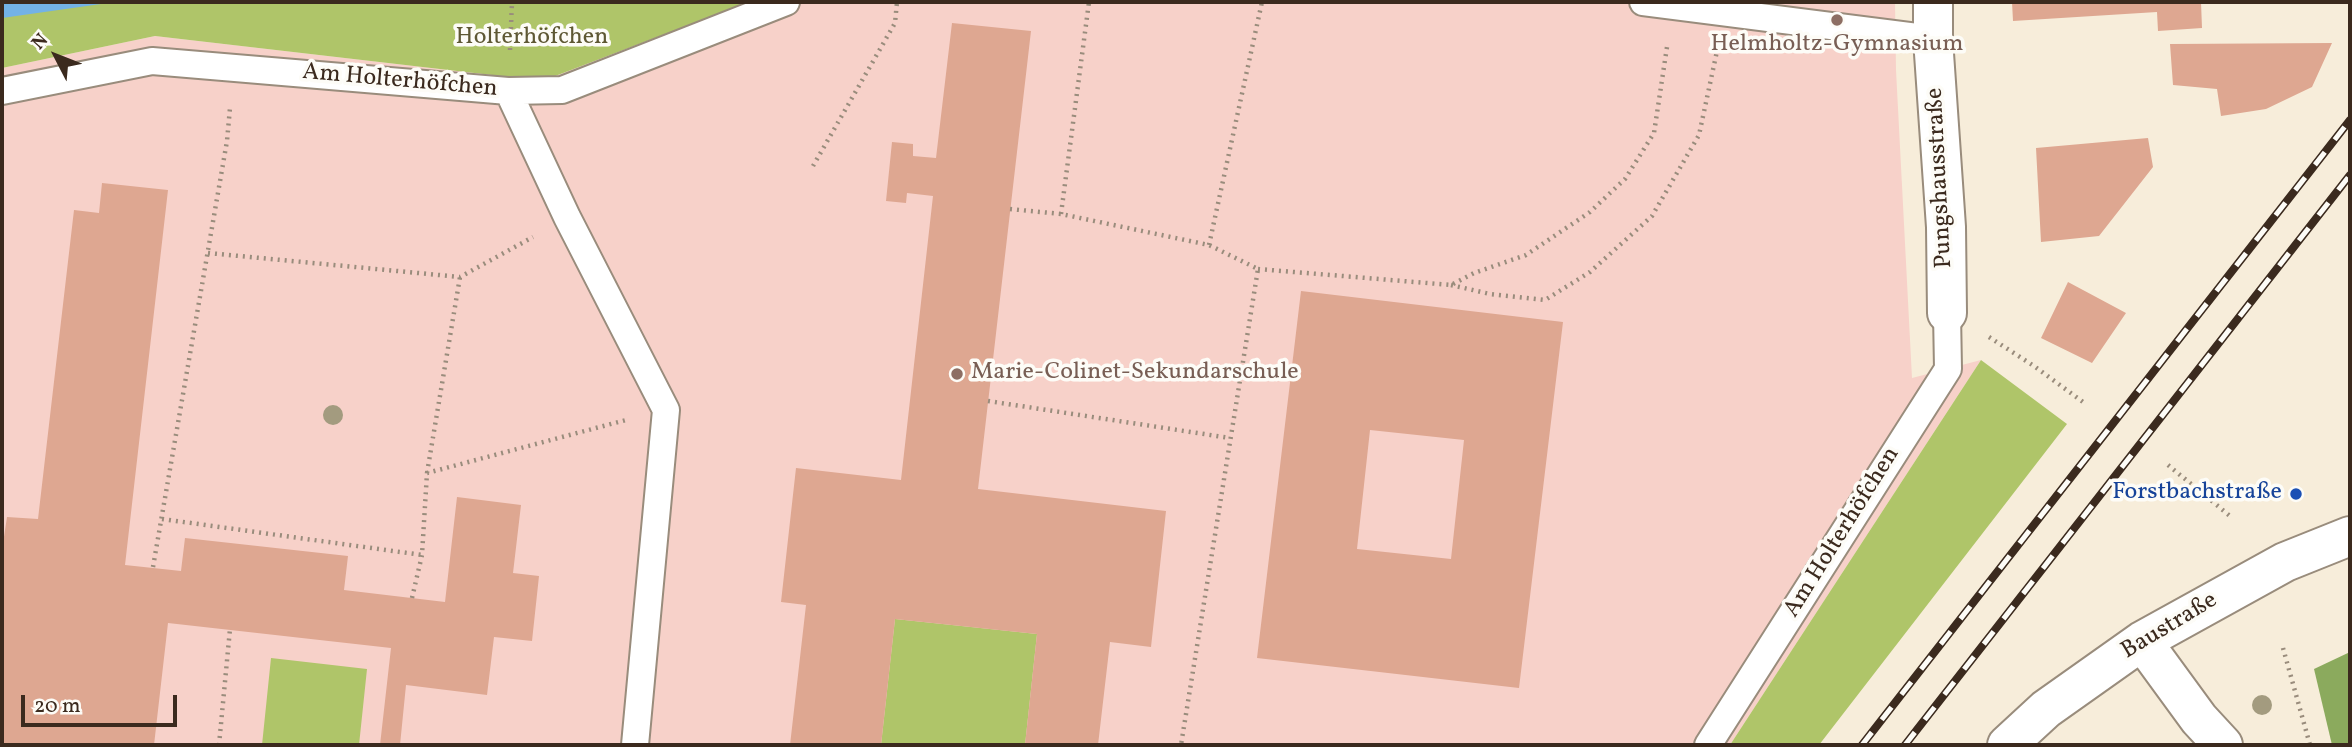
<!DOCTYPE html>
<html>
<head>
<meta charset="utf-8">
<style>
  body { margin:0 }
  #map { position:relative; width:2352px; height:747px; overflow:hidden; background:#f7edda; font-family:Vollkorn,serif }
  canvas { display:block }
  .frame { position:absolute; inset:0; border:4px solid #3b2a1e; pointer-events:none }
  .north { position:absolute; left:21px; top:21px; width:70px; height:70px; -webkit-text-stroke:5px #fdfcf7; paint-order:stroke; rotate:312deg; font-size:19px; font-weight:700; line-height:28px; text-align:center; color:#3b2a1e }
  .north::after { content:''; display:block; margin:auto; width:24px; height:32px; background:#3b2a1e; clip-path:polygon(50% 0,100% 100%,50% 72%,0 100%) }
  .scale { position:absolute; left:21px; top:695px; width:156px; height:32px; box-sizing:border-box; border:4px solid #3b2a1e; border-top:0; padding-left:9px; font-size:21px; line-height:24px; white-space:nowrap; color:#3b2a1e; -webkit-text-stroke:5px #fdfcf7; paint-order:stroke }
</style>
</head>
<body>
<div id="map">
<canvas width="2352" height="747"></canvas>
<div class="frame"></div>
<div class="north">N</div>
<div class="scale">20 m</div>
</div>
<script>
const ctx = document.querySelector('canvas').getContext('2d');
ctx.lineJoin = 'round';
function fillPath(path, color) { ctx.fillStyle = color; ctx.fill(path, 'evenodd'); }
const toPath = rows => new Path2D(rows.map(r => 'M' + r).join(''));
function trace(path, color, width, dash) { ctx.strokeStyle = color; ctx.lineWidth = width; ctx.lineCap = dash ? 'butt' : 'round'; ctx.setLineDash(dash || []); ctx.stroke(path); }
function drawText(font, color, halo, rows, align = 'center') {
  ctx.font = font + ' Vollkorn,serif'; ctx.lineWidth = 7; ctx.setLineDash([]); ctx.textBaseline = 'middle'; ctx.strokeStyle = halo; ctx.fillStyle = color; for (const [text, x, y, turn = 0] of rows) {
    ctx.save(); ctx.translate(x, y); ctx.rotate((+turn || 0) * Math.PI / 180); ctx.textAlign = isNaN(turn) ? turn : align; if (halo) ctx.strokeText(text, 0, 0); ctx.fillText(text, 0, 0); ctx.restore();
  }
}
const built = toPath([
  [749,2,1895,2,1896,70,1912,378,1981,360,1730,745,2,745,2,68,155,36,509,77,550,78]
]);
const green = toPath([
  [2,2,749,2,550,78,509,77,155,36,2,68],
  [1981,360,2067,424,1819,745,1730,745],
  [895,619,1037,634,1025,745,881,745],
  [271,658,367,669,359,745,262,745]
]);
const forest = toPath([
  [2350,652,2350,745,2332,745,2314,669]
]);
const water = toPath([
  [2,2,115,2,2,18]
]);
const building = toPath([
  [2012,2,2201,2,2202,28,2158,31,2157,12,2013,21],
  [952,23,1031,31,978,489,1166,511,1151,647,1110,642,1098,745,1025,745,1037,634,895,619,881,745,790,745,806,605,781,602,796,468,901,480,933,196,907,193,906,203,886,201,892,142,913,144,913,156,936,158],
  [2332,43,2312,87,2266,109,2221,116,2217,89,2173,85,2170,44],
  [2148,138,2153,167,2099,236,2041,242,2036,148],
  [102,183,168,190,125,565,181,571,185,538,348,556,344,590,445,602,457,497,521,505,513,573,539,576,532,641,494,637,487,695,406,685,400,745,380,745,391,648,168,623,154,745,2,745,2,550,7,517,38,519,74,210,99,213],
  [2068,282,2126,313,2092,363,2041,338],
  [1301,291,1563,322,1519,688,1257,658],
  [1370,430,1464,440,1451,559,1357,549]
]);
const path = toPath([
  [510,50,512,2],
  [813,166,895,23,897,2],
  [1010,209,1061,214,1209,245,1258,269,1181,745],
  [1061,214,1089,2],
  [1209,245,1262,2],
  [208,253,460,277,533,237],
  [1258,269,1451,285,1474,273,1526,255,1590,212,1625,179,1654,133,1667,47],
  [1451,285,1490,294,1545,300,1590,272,1652,216,1699,135,1717,51],
  [1989,337,2034,366,2083,402],
  [988,401,1230,438],
  [2168,465,2230,516],
  [427,473,460,277],
  [162,519,422,555],
  [153,567,227,141,230,108],
  [412,598,422,555,427,473,626,420],
  [2283,648,2310,745],
  [219,745,230,629]
]);
const service = toPath([
  [1643,2,1933,39],
  [2,91,152,61,508,91,562,90,786,2],
  [508,91,567,217,666,410,635,745],
  [1708,745,1948,369,1947,313]
]);
const minor = toPath([
  [1933,2,1933,39,1946,227,1947,313],
  [2142,641,2199,719,2223,745],
  [2007,745,2046,709,2142,641,2285,562,2350,536]
]);
const rail = toPath([
  [1862,745,2350,120],
  [1905,745,2350,175]
]);
const trees = [
  [333,415],
  [2262,705]
];
const markers = [
  [1837,20,7,"#8d6e63"],
  [957,374,7,"#8d6e63"],
  [2296,494,7,"#1a4fb4"]
];
const parkNames = [
  ["Holterhöfchen",532,39]
];
const educationNames = [
  ["Helmholtz-Gymnasium",1837,46],
  ["Marie-Colinet-Sekundarschule",971,374,"left"]
];
const streetNames = [
  ["Am Holterhöfchen",400,82,5],
  ["Pungshausstraße",1941,178,-93],
  ["Am Holterhöfchen",1843,533,-58],
  ["Baustraße",2170,627,-31]
];
const transitNames = [
  ["Forstbachstraße",2282,494]
];
fillPath(built, '#f7d1c9');
fillPath(green, '#afc569');
fillPath(forest, '#8baa5d');
fillPath(water, '#73b2e6');
fillPath(building, '#dea791');
trace(service, '#998c7c', 30);
trace(minor, '#998c7c', 42);
trace(path, '#998c7c', 4.5, [2, 5]);
trace(service, '#fff', 26);
trace(minor, '#fff', 38);
trace(rail, '#3b2a1e', 8);
trace(rail, '#fdfcf7', 5, [16]);
ctx.fillStyle = '#a39b7f';
for (const [x, y] of trees) { ctx.beginPath(); ctx.arc(x, y, 10, 0, 2 * Math.PI); ctx.fill(); }
for (const [x, y, r, color] of markers) { const dot = new Path2D(); dot.arc(x, y, r, 0, 2 * Math.PI); ctx.fillStyle = color; ctx.fill(dot); trace(dot, '#fdfcf7', 2.5); }
drawText('24px', '#5e5834', '#fdfcf7', parkNames);
drawText('24px', '#785e54', '#fdfcf7', educationNames);
drawText('24px', '#3b2a1e', '#fdfcf7', streetNames);
drawText('24px', '#164399', '#fdfcf7', transitNames, 'right');
</script>
</body>
</html>
